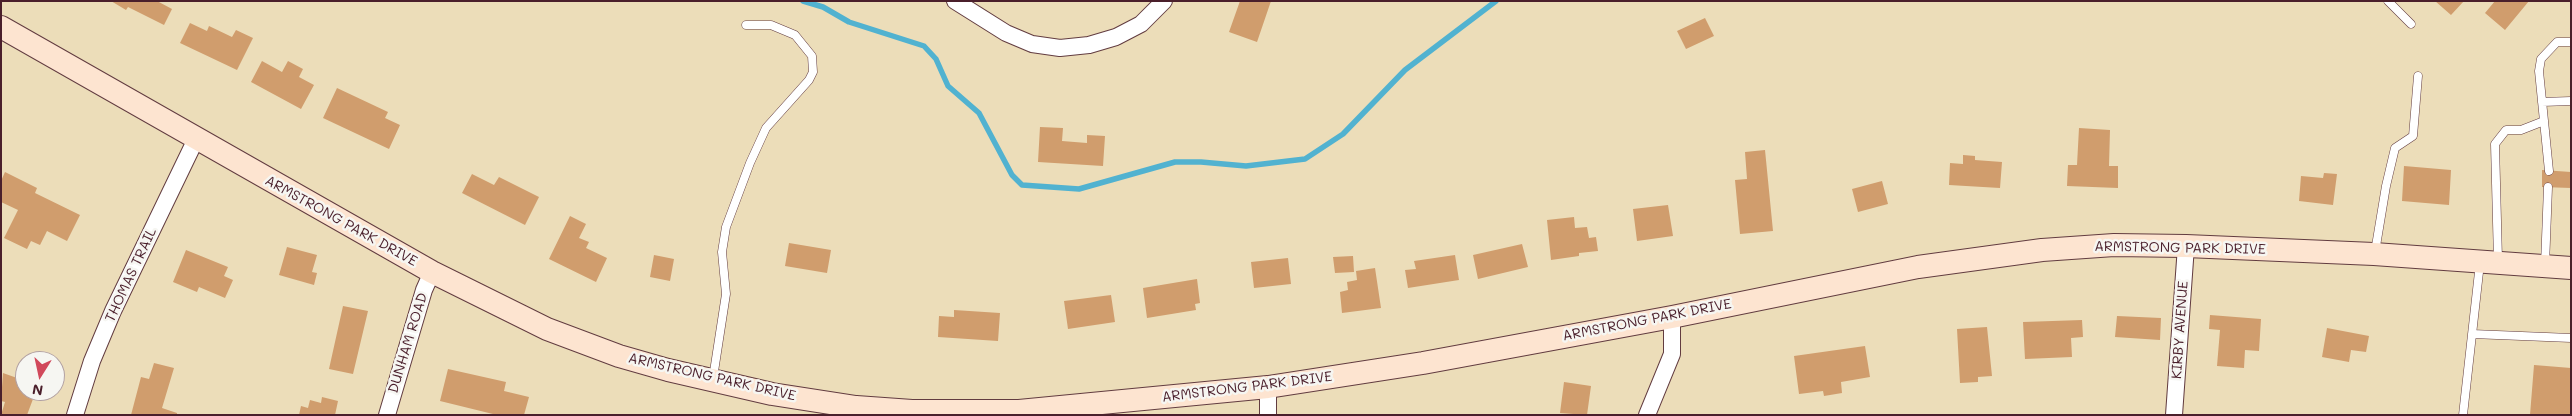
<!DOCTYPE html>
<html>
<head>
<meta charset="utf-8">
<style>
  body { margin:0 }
  #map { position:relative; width:2572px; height:416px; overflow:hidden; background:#ecddb9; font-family:Mali,sans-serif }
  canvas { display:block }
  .frame { position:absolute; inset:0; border:2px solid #4a1f2b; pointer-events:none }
  .north { position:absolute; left:15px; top:351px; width:50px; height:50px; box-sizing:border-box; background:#f6f6f2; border:1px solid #b1a0a2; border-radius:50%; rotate:190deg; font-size:14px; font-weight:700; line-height:20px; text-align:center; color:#4a1f2b }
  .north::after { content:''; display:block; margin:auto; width:18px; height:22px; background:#d1495b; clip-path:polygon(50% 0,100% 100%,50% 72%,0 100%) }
</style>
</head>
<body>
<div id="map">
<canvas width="2572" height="416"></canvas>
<div class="frame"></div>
<div class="north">N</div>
</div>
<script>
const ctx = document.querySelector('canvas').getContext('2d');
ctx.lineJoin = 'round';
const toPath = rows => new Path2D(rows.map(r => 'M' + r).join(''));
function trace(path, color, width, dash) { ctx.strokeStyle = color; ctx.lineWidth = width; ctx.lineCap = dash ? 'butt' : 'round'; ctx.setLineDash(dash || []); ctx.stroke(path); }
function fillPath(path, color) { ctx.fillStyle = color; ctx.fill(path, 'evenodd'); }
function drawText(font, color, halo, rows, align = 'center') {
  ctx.font = font + ' Mali,sans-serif'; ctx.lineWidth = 5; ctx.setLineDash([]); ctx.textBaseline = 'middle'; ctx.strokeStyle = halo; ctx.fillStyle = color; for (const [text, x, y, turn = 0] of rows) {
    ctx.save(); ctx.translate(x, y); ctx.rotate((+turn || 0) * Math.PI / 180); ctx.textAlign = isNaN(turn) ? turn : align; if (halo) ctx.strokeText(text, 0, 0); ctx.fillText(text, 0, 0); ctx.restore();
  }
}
const stream = toPath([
  [803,1,823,7,849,22,924,46,936,59,948,86,979,113,1012,175,1022,185,1079,189,1175,162,1201,162,1246,166,1305,159,1343,134,1405,70,1496,1]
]);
const building = toPath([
  [111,1,157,1,172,9,164,25,128,7,126,10],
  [1240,1,1271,1,1257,42,1229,32],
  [2435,1,2464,1,2451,15],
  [2495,1,2529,1,2505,30,2485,13],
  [1705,18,1714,36,1686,49,1677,31],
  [190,23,207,31,209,26,232,37,236,30,253,38,237,70,180,43],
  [262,61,282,72,288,61,303,69,299,77,314,85,301,109,251,82],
  [337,88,388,112,385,118,400,125,389,149,323,118],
  [1040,127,1063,128,1062,141,1087,143,1087,135,1105,136,1103,166,1038,162],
  [2079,128,2110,130,2109,166,2118,166,2118,188,2067,186,2068,165,2077,165],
  [1765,150,1773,231,1740,234,1735,180,1747,179,1745,152],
  [1963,155,1975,156,1975,160,2002,162,2000,188,1949,185,1950,163,1963,164],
  [2404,166,2451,170,2449,205,2402,201],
  [2542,170,2571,172,2571,188,2542,187],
  [5,172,37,188,35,193,80,215,67,241,47,231,40,245,31,241,27,249,4,238,18,210,1,202,1,181],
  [2324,173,2337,174,2333,205,2299,201,2301,176,2323,178],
  [472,174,494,185,499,177,539,197,525,225,462,193],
  [1882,181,1888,204,1858,212,1852,189],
  [1668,205,1673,236,1637,241,1633,209],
  [570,216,586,224,579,238,589,242,586,248,607,258,596,282,549,259],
  [1574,217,1575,228,1587,227,1589,238,1596,237,1598,251,1579,253,1579,256,1551,260,1547,220],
  [789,243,831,250,827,273,785,266],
  [1522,244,1528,267,1478,279,1473,255],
  [287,247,317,255,312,272,317,273,314,285,279,275],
  [186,250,228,267,224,276,233,280,225,298,199,287,197,292,173,282],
  [654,255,674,259,670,281,650,277],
  [1455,255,1459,280,1408,288,1405,270,1416,269,1414,261],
  [1353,256,1354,272,1335,273,1333,257],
  [1288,258,1291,284,1254,288,1251,262],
  [1375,268,1381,308,1342,313,1340,292,1348,290,1347,282,1357,280,1356,271],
  [1197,279,1200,303,1195,304,1196,310,1147,318,1143,288],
  [1111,295,1115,322,1068,329,1064,301],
  [343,306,368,311,353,374,329,369],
  [954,310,1000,313,998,341,938,337,939,316,954,317],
  [2210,315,2261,319,2259,351,2245,350,2244,368,2217,366,2220,330,2209,329],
  [2117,316,2161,318,2160,340,2115,337],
  [2082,320,2083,337,2071,338,2072,357,2025,359,2023,322],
  [1987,327,1992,376,1978,377,1978,382,1960,383,1957,329],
  [2327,328,2369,336,2366,352,2351,350,2349,362,2322,357],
  [1865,346,1870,377,1841,382,1842,393,1824,396,1823,391,1799,394,1794,356],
  [23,363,25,364,25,391,36,391,27,415,1,415,5,402,1,401,3,373,17,378],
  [154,363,174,368,162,408,177,413,177,415,131,415,141,377,149,379],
  [2534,365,2571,368,2571,415,2530,415],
  [448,369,506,382,504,391,529,397,524,415,497,415,440,401],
  [1564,382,1591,386,1587,415,1560,413],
  [322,397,338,401,335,415,299,415,301,406,308,408,310,400,321,403]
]);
const lane = toPath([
  [2388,1,2411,24],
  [2542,102,2571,101],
  [2544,121,2549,171],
  [2375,252,2386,186,2395,148,2413,136,2418,76],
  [2498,260,2495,144,2506,130,2521,130,2544,121,2539,71,2541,59,2557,42,2571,42],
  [2545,265,2548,187],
  [2472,334,2571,338],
  [713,378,726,294,722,252,726,227,750,163,766,128,809,80,813,72,812,56,795,35,771,25,746,25],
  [2463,415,2480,263]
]);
const street = toPath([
  [955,1,1006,33,1032,44,1060,48,1089,45,1116,37,1141,24,1164,1],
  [75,415,92,361,113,311,196,139],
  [387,415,424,290,432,272],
  [1268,415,1268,387],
  [1647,415,1672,354,1672,317],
  [2174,415,2186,246]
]);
const secondary = toPath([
  [1,27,432,272,547,329,619,356,668,370,772,394,856,407,912,411,1019,411,1268,387,1423,363,1672,317,1918,267,2042,250,2114,245,2186,246,2374,254,2571,268]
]);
const streetNames = [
  ["ARMSTRONG PARK DRIVE",341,221,29],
  ["ARMSTRONG PARK DRIVE",2180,248,1],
  ["THOMAS TRAIL",131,275,-65],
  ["ARMSTRONG PARK DRIVE",1647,320,-11],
  ["KIRBY AVENUE",2180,330,-86],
  ["DUNHAM ROAD",408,343,-73],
  ["ARMSTRONG PARK DRIVE",712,377,13],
  ["ARMSTRONG PARK DRIVE",1247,387,-7]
];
trace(stream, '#51b2d0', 5.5);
fillPath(building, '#d09d6d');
trace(lane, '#623c40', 9);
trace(street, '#623c40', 18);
trace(secondary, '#623c40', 24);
trace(lane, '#fff', 8);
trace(street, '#fff', 16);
trace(secondary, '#fde4d0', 22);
drawText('14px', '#4a1f2b', '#f6f6f2', streetNames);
</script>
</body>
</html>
